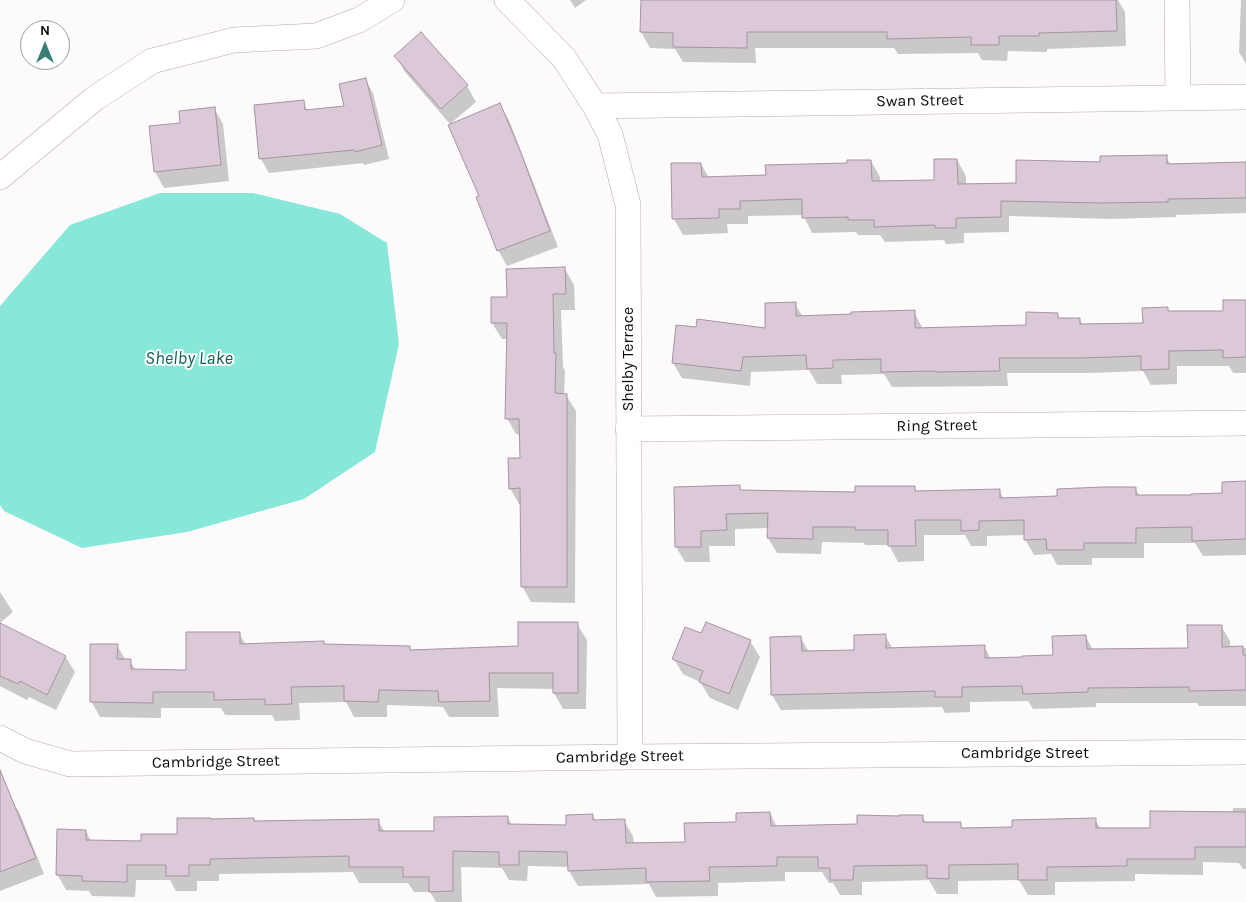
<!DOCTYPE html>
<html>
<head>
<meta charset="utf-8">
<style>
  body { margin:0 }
  #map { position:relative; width:1246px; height:902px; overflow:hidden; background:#fdfafc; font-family:Karla,sans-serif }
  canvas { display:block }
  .north { position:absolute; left:20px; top:20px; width:50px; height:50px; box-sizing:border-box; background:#fff; border:1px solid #9f9d9f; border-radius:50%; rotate:0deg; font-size:14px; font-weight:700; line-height:20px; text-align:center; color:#0f090e }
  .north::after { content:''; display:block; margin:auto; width:18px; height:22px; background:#397e74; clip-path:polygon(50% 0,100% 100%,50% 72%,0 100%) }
</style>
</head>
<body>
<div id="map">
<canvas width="1246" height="902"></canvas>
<div class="north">N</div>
</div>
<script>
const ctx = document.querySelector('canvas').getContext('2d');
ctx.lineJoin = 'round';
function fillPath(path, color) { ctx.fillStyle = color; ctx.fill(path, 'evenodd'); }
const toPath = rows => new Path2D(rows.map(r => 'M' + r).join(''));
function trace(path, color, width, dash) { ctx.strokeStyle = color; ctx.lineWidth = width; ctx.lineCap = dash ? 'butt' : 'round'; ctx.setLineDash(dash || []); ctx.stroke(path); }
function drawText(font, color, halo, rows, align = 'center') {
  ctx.font = font + ' Karla,sans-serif'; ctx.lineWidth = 4; ctx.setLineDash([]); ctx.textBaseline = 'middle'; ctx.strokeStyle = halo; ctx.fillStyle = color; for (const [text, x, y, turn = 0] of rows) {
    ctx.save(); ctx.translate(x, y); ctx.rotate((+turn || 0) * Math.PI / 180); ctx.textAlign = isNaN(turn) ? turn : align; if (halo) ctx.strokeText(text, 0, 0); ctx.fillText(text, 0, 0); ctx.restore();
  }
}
const water = toPath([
  [160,193,253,193,340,214,387,243,399,344,375,452,304,499,187,532,82,548,4,511,0,505,0,306,70,225]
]);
const shadow = toPath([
  [570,0,586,0,575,8],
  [642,0,1118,0,1125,12,1126,46,1047,49,1047,52,1008,51,1007,61,982,60,978,53,898,54,894,48,755,48,756,63,683,62,675,49,650,48,641,32],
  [1241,0,1246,0,1246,64,1239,52],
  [421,34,467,86,476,102,450,124,405,72,396,56],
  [365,79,373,93,389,159,364,165,363,163,269,173,261,159,255,106,303,102,308,111,345,108],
  [499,104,509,120,558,247,507,266,498,250,480,197],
  [214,108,223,124,229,181,164,188,155,172,181,124],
  [1166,157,1171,165,1246,163,1246,213,1176,215,1176,217,1110,219,1009,216,1009,232,964,233,964,243,946,244,944,240,885,242,880,235,858,235,856,232,812,233,803,215,748,216,748,224,727,224,728,233,683,235,674,219,673,164,701,164,709,178,767,177,871,161,880,177,880,182,936,181,957,160,966,176,966,185,1017,184,1101,163],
  [565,269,574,285,575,310,561,310,563,367,565,370,564,395,566,395,576,411,575,603,531,602,522,586,522,504,519,504,510,488,521,459,521,435,516,434,507,418,508,339,502,339,492,323,508,298],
  [1246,301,1246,373,1233,373,1229,366,1177,366,1177,384,1151,385,1143,371,1089,373,1007,373,1008,386,892,387,884,374,841,375,842,384,817,384,809,370,751,372,750,386,682,378,673,363,697,329,767,329,795,304,803,317,914,312,923,329,1027,327,1057,314,1061,320,1080,320,1083,326,1144,324,1167,308,1169,312,1224,312],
  [1246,483,1246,555,1203,556,1195,543,1144,543,1144,558,1092,558,1092,565,1057,565,1051,554,1034,555,1025,539,1025,535,987,536,987,546,971,546,965,535,924,535,924,561,898,562,889,545,865,545,864,543,822,542,821,554,777,553,768,538,768,528,735,529,735,546,709,546,710,562,685,562,676,547,739,487,741,491,856,493,914,487,917,492,999,490,1004,499,1058,497,1135,488,1140,497,1223,494],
  [0,592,13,612,0,623],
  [577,624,587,640,586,709,563,709,554,693,554,689,497,688,499,717,449,717,443,707,387,705,387,717,354,717,346,702,299,703,300,720,275,721,272,715,225,715,221,708,161,708,161,718,100,717,91,701,117,645,126,661,130,661,136,671,188,671,239,633,246,645,323,643,325,646,409,647,412,652,519,648],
  [1221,626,1230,641,1230,648,1246,648,1246,706,1199,706,1197,703,1096,703,1096,707,1033,709,1028,701,970,702,970,712,945,713,942,707,781,710,772,695,801,638,809,652,855,651,885,635,893,649,984,646,991,659,1054,656,1086,637,1093,650,1189,649],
  [0,633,65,656,75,672,56,710,29,697,27,700,0,686],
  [702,635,750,641,760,657,738,710,710,698,700,682,683,674,673,658],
  [11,799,20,814,44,874,0,891,0,803],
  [1233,808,1246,808,1246,869,1243,869,1239,863,1203,862,1203,875,1135,874,1135,881,1055,882,1055,895,1028,895,1019,880,958,881,958,894,937,894,929,880,862,882,862,895,840,895,833,883,829,883,822,872,785,872,785,881,718,883,718,896,656,897,649,884,578,886,569,871,569,867,528,866,527,881,509,880,502,868,461,867,462,902,436,902,430,892,414,892,408,883,359,883,353,872,219,874,219,881,197,881,197,891,176,891,170,880,136,880,135,897,92,896,89,891,66,890,57,874,86,831,91,841,142,842,178,835,211,820,254,819,255,822,378,821,385,832,435,832,508,818,512,825,568,826,592,815,596,821,624,821,633,836,634,844,686,843,770,813,777,827,858,826,922,816,926,823,960,823,963,829,1014,828,1095,820,1101,829,1151,829,1233,813]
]);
const building = toPath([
  [641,0,1116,0,1117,31,1039,33,1039,36,999,36,999,45,971,45,971,37,887,39,887,32,747,32,747,48,673,47,673,33,640,32,641,0],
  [421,32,468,85,441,109,394,56,421,32],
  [366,78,382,145,355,152,354,150,259,159,254,105,304,100,305,110,344,106,339,84,366,78],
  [500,103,521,153,550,231,497,251,476,197,479,196,448,125,500,103],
  [215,107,221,165,154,172,149,126,180,123,179,111,215,107],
  [1167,155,1167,164,1246,162,1246,198,1168,199,1168,202,1101,203,1001,201,1001,217,956,218,956,228,935,228,935,225,874,227,874,220,848,220,848,217,802,218,802,199,740,201,740,209,719,209,719,218,672,219,671,163,701,163,702,177,766,175,765,165,847,163,847,160,871,160,872,181,934,180,934,159,957,159,958,184,1016,183,1016,160,1100,162,1100,156,1167,155],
  [565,267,566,294,553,294,554,353,556,353,555,393,567,394,567,587,521,587,520,488,509,489,508,458,520,458,519,419,505,419,507,323,491,323,491,297,507,297,506,269,565,267],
  [1223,300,1246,300,1246,357,1223,358,1223,350,1169,351,1169,369,1141,370,1141,356,1080,358,999,358,1000,371,936,372,936,371,881,372,881,359,833,360,833,368,807,369,806,355,743,357,741,371,672,363,676,325,696,327,697,319,765,328,765,303,796,302,796,316,851,314,851,312,915,310,915,328,1026,325,1026,312,1058,313,1058,318,1080,318,1080,324,1143,323,1142,308,1168,307,1168,311,1223,311,1223,300],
  [1246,481,1246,539,1192,541,1192,527,1136,528,1136,543,1084,543,1084,550,1047,550,1046,539,1024,540,1024,520,979,521,979,530,961,531,961,520,915,520,916,546,888,546,888,530,855,530,855,527,813,527,813,539,767,538,768,513,726,514,727,530,701,531,701,547,675,547,674,487,740,485,740,490,855,492,855,486,915,486,915,491,1000,489,1000,498,1057,496,1057,489,1102,487,1136,487,1136,495,1191,495,1191,494,1222,493,1222,482,1246,481],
  [518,622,578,622,578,693,553,693,553,673,489,673,490,701,439,702,438,691,379,690,378,702,344,701,344,686,291,687,292,704,265,705,265,699,214,700,214,692,153,692,153,703,90,702,90,644,118,644,117,659,131,659,131,669,186,670,186,632,240,632,240,644,324,641,324,644,410,646,410,650,518,646,518,622],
  [706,622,751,640,729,694,699,682,703,671,672,659,685,627,701,633,706,622],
  [0,623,66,656,47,695,20,681,18,684,0,676,0,623],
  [1187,625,1222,625,1222,647,1243,646,1243,655,1246,655,1246,690,1189,691,1189,687,1088,688,1088,692,1023,694,1022,686,962,687,962,697,935,697,935,691,771,695,770,637,801,636,802,651,854,650,854,635,886,634,886,648,985,645,985,658,1022,657,1022,656,1053,655,1052,636,1086,635,1087,649,1188,648,1187,625],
  [0,770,36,858,0,872,0,770],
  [1150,811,1246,812,1246,847,1195,847,1195,859,1127,859,1127,866,1047,867,1047,880,1018,880,1018,864,949,865,949,879,927,878,927,865,854,866,853,880,830,880,830,868,818,868,818,857,777,857,777,866,709,867,710,881,646,882,646,868,568,871,567,852,519,851,519,865,499,865,499,852,453,851,453,891,429,892,429,877,403,877,403,867,349,867,349,856,210,859,210,865,189,865,189,876,166,876,166,865,127,865,127,882,82,881,82,876,56,875,57,829,86,830,86,840,141,841,141,834,177,834,177,818,211,818,211,819,254,818,254,821,379,819,379,831,434,831,434,817,508,816,508,824,566,825,566,815,593,814,593,820,625,819,626,843,685,842,684,823,736,822,736,813,770,812,771,826,857,824,857,815,899,816,899,815,923,815,923,822,961,822,961,828,1012,827,1012,820,1096,818,1096,828,1150,828,1150,811]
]);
const minor = toPath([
  [507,0,564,58,595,106,610,134,628,205,630,757],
  [1177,0,1178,98],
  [595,106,1246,97],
  [0,177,94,99,152,61,234,40,316,36,359,20,392,0],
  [628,429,1246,423],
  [0,738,25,751,70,764,630,757,1246,752]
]);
const streetNames = [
  ["Swan Street",920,101,-1],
  ["Shelby Terrace",628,359,-90],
  ["Ring Street",937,426,-1],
  ["Cambridge Street",1025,753],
  ["Cambridge Street",620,757,-1],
  ["Cambridge Street",216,762,-1]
];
const waterNames = [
  ["Shelby Lake",189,359]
];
fillPath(water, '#87e7d8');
fillPath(shadow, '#0003');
fillPath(building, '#dcc9d7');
trace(building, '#a593a1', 1);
trace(minor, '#b9a6b4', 26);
trace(minor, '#fff', 25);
drawText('16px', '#0f090e', '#fff', streetNames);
drawText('italic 18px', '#0b5f55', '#fff', waterNames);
</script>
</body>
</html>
